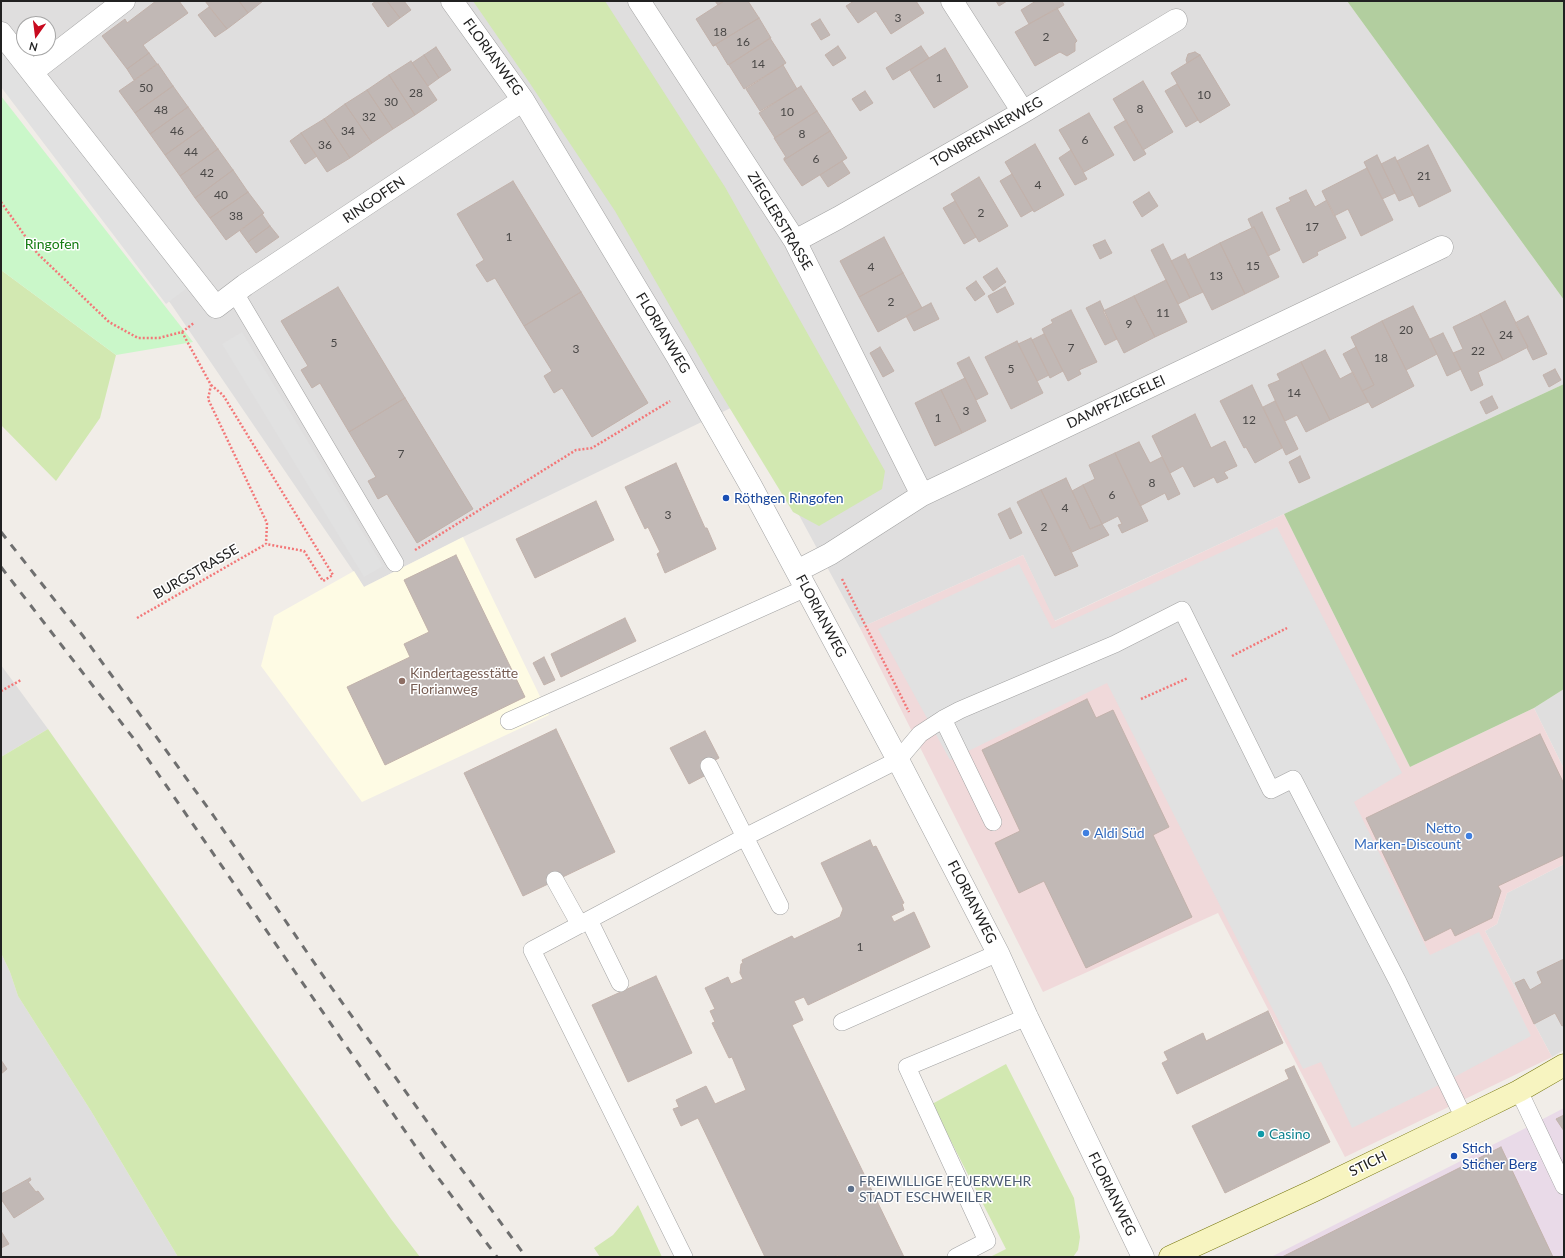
<!DOCTYPE html>
<html>
<head>
<meta charset="utf-8">
<style>
  body { margin:0 }
  #map { position:relative; width:1565px; height:1258px; overflow:hidden; background:#f1ede8; font-family:Lato,sans-serif }
  canvas { display:block }
  .frame { position:absolute; inset:0; border:2px solid #212121; pointer-events:none }
  .north { position:absolute; left:16px; top:16px; width:40px; height:40px; box-sizing:border-box; background:#fff; border:1px solid #a6a6a6; border-radius:50%; rotate:194deg; font-size:11px; font-weight:700; line-height:16px; text-align:center; color:#212121 }
  .north::after { content:''; display:block; margin:auto; width:14px; height:18px; background:#c80a1f; clip-path:polygon(50% 0,100% 100%,50% 72%,0 100%) }
</style>
</head>
<body>
<div id="map">
<canvas width="1565" height="1258"></canvas>
<div class="frame"></div>
<div class="north">N</div>
</div>
<script>
const ctx = document.querySelector('canvas').getContext('2d');
ctx.lineJoin = 'round';
function fillPath(path, color) { ctx.fillStyle = color; ctx.fill(path, 'evenodd'); }
const toPath = rows => new Path2D(rows.map(r => 'M' + r).join(''));
function trace(path, color, width, dash) { ctx.strokeStyle = color; ctx.lineWidth = width; ctx.lineCap = dash ? 'butt' : 'round'; ctx.setLineDash(dash || []); ctx.stroke(path); }
function drawText(font, color, halo, rows, align = 'center') {
  ctx.font = font + ' Lato,sans-serif'; ctx.lineWidth = 3; ctx.setLineDash([]); ctx.textBaseline = 'middle'; ctx.strokeStyle = halo; ctx.fillStyle = color; for (const [text, x, y, turn = 0] of rows) {
    ctx.save(); ctx.translate(x, y); ctx.rotate((+turn || 0) * Math.PI / 180); ctx.textAlign = isNaN(turn) ? turn : align; if (halo) ctx.strokeText(text, 0, 0); ctx.fillText(text, 0, 0); ctx.restore();
  }
}
const residential = toPath([
  [1,1,1347,1,1564,300,1564,384,1054,621,1023,555,860,628,739,404,463,537,364,587,171,304,1,84],
  [24,24,48,24,48,48,24,48],
  [1,665,48,729,1,757],
  [1564,689,1564,769,1534,708],
  [1564,864,1564,1050,1552,1057,1485,931,1497,924,1507,893],
  [1,953,10,972,18,996,91,1111,178,1257,1,1257]
]);
const commercial = toPath([
  [1284,514,1410,767,1534,708,1564,769,1564,864,1507,893,1497,924,1485,931,1552,1057,1345,1157,1218,913,1043,992,860,628,1023,555,1055,621]
]);
const industrial = toPath([
  [1564,1108,1564,1257,1271,1257,1516,1133]
]);
const education = toPath([
  [463,537,549,715,362,802,261,666,274,616,354,571,364,587]
]);
const grass = toPath([
  [473,1,605,1,725,187,885,471,882,489,819,526,793,512,715,384,615,211,529,82],
  [1,270,116,355,100,418,56,481,1,425],
  [48,729,391,1219,420,1257,178,1257,91,1111,18,996,10,972,1,953,1,757],
  [1006,1064,1074,1198,1080,1237,1078,1250,1073,1257,990,1257,1006,1249,932,1104],
  [638,1205,662,1257,600,1257,594,1248,613,1235]
]);
const forest = toPath([
  [1347,1,1564,1,1564,300],
  [1564,384,1564,689,1534,708,1410,767,1284,514]
]);
const park = toPath([
  [1,96,193,342,116,355,1,270]
]);
const parking = toPath([
  [1,43,187,288,166,304,1,87],
  [242,332,383,566,364,577,222,344],
  [1277,527,1402,773,1354,802,1430,955,1479,932,1531,1036,1445,1082,1352,1128,1321,1062,1303,1069,1107,683,950,760,878,629,1019,564,1052,629]
]);
const building = toPath([
  [156,1,179,1,188,13,143,45,149,53,127,69,102,36,125,19,127,23,156,1],
  [205,1,239,1,248,13,227,29,205,1],
  [239,1,263,1,248,13,239,1],
  [376,1,387,1,400,18,388,27,372,4,376,1],
  [387,1,404,1,411,10,400,18,387,1],
  [715,1,724,1,718,5,715,1],
  [724,1,748,1,759,18,713,46,696,19,724,1],
  [854,1,916,1,924,13,891,34,876,11,858,23,846,6,854,1],
  [996,1,1007,1,999,6,996,1],
  [1036,1,1062,1,1064,5,1029,24,1021,10,1036,1],
  [209,7,227,29,215,37,198,15,209,7],
  [1057,8,1077,41,1075,43,1075,51,1067,56,1060,52,1035,66,1015,32,1057,8],
  [759,18,771,38,728,65,716,45,713,46,759,18],
  [820,19,830,35,821,40,811,24,820,19],
  [770,38,786,63,744,89,729,65,770,38],
  [838,46,846,58,833,66,825,55,838,46],
  [921,46,929,58,893,80,886,68,921,46],
  [436,47,451,70,439,78,424,55,436,47],
  [945,48,968,87,934,108,910,70,945,48],
  [1195,52,1200,55,1187,63,1186,60,1188,54,1195,52],
  [149,53,157,64,134,80,127,69,149,53],
  [424,55,439,78,428,86,412,63,424,55],
  [1200,55,1230,105,1200,123,1171,73,1200,55],
  [411,61,437,100,415,115,389,75,411,61],
  [158,64,173,86,135,113,119,91,158,64],
  [783,65,797,89,760,111,746,89,783,65],
  [389,75,415,115,393,129,367,90,389,75],
  [1143,81,1173,132,1143,150,1113,99,1143,81],
  [1177,84,1198,120,1186,127,1165,91,1177,84],
  [173,86,188,107,150,134,135,113,173,86],
  [801,86,817,111,775,138,759,113,801,86],
  [367,90,393,129,372,143,345,104,367,90],
  [865,91,873,103,860,111,852,99,865,91],
  [345,104,372,143,350,158,324,119,345,104],
  [188,107,203,128,165,155,150,134,188,107],
  [817,111,830,131,784,160,784,158,786,157,774,138,817,111],
  [1089,113,1114,155,1084,172,1059,130,1089,113],
  [324,119,350,158,327,172,301,133,324,119],
  [1126,120,1146,154,1134,161,1114,127,1126,120],
  [203,128,218,149,180,176,165,155,203,128],
  [830,131,847,158,802,186,784,160,830,131],
  [301,133,317,156,305,164,290,141,301,133],
  [1035,144,1064,195,1034,212,1005,162,1035,144],
  [1428,145,1451,191,1419,207,1397,161,1428,145],
  [218,149,233,170,195,198,180,176,218,149],
  [1071,150,1087,179,1075,185,1059,158,1071,150],
  [1377,155,1395,193,1382,199,1364,162,1377,155],
  [1395,157,1413,195,1399,201,1381,164,1395,157],
  [842,161,850,173,828,187,820,175,842,161],
  [1367,168,1393,220,1361,236,1348,209,1334,216,1322,191,1367,168],
  [233,170,248,192,210,218,195,198,233,170],
  [1012,174,1033,210,1021,217,1000,181,1012,174],
  [979,177,1008,226,979,242,951,194,979,177],
  [513,181,581,292,524,326,495,278,487,282,476,265,484,260,457,214,513,181],
  [1306,190,1315,207,1327,200,1346,238,1317,252,1318,255,1303,263,1276,208,1291,201,1289,198,1306,190],
  [248,192,264,213,226,240,210,218,248,192],
  [1149,192,1158,206,1142,217,1133,202,1149,192],
  [955,201,976,237,964,244,943,208,955,201],
  [1262,212,1280,250,1268,256,1254,227,1252,228,1248,219,1262,212],
  [262,214,270,226,248,242,240,231,262,214],
  [270,226,279,237,256,253,248,242,270,226],
  [1254,227,1279,277,1245,294,1220,243,1254,227],
  [884,237,903,273,859,297,840,261,884,237],
  [1105,240,1112,253,1100,259,1093,245,1105,240],
  [1220,243,1245,294,1212,310,1187,260,1220,243],
  [1163,244,1190,298,1178,304,1151,250,1163,244],
  [1185,254,1203,292,1190,298,1171,261,1185,254],
  [997,268,1006,282,993,291,983,277,997,268],
  [903,273,922,308,878,332,859,297,903,273],
  [1166,280,1187,322,1155,337,1134,296,1166,280],
  [976,281,985,294,975,301,966,288,976,281],
  [338,287,405,398,349,432,320,383,312,388,301,370,308,366,281,321,338,287],
  [1005,287,1014,304,997,313,988,296,1005,287],
  [581,292,648,403,592,437,562,388,554,393,544,376,552,371,524,326,581,292],
  [1134,296,1155,337,1124,353,1103,311,1134,296],
  [1100,301,1117,339,1105,345,1086,308,1100,301],
  [1505,301,1528,347,1503,360,1480,314,1505,301],
  [931,303,939,319,914,331,906,316,931,303],
  [1413,306,1437,354,1406,370,1382,321,1413,306],
  [1071,310,1097,362,1079,370,1081,374,1068,381,1042,329,1053,323,1051,320,1071,310],
  [1480,314,1503,360,1478,372,1483,385,1471,391,1453,353,1463,349,1453,327,1480,314],
  [1528,316,1547,354,1533,360,1527,348,1528,347,1515,323,1528,316],
  [1382,321,1414,386,1372,408,1362,391,1374,385,1351,337,1382,321],
  [1443,333,1461,369,1447,376,1430,339,1443,333],
  [1044,334,1063,371,1050,378,1032,340,1044,334],
  [1031,338,1049,375,1037,381,1018,344,1031,338],
  [1017,341,1043,393,1011,409,985,357,1017,341],
  [880,347,894,371,883,377,870,353,880,347],
  [1356,347,1374,385,1362,391,1343,354,1356,347],
  [1325,350,1340,379,1353,372,1368,402,1330,420,1301,362,1325,350],
  [969,357,988,394,976,400,957,363,969,357],
  [1301,362,1330,420,1306,432,1297,415,1285,421,1268,385,1280,380,1277,374,1301,362],
  [1555,369,1561,380,1549,387,1543,375,1555,369],
  [965,378,986,421,962,433,941,390,965,378],
  [1252,385,1282,448,1255,463,1246,447,1244,448,1220,401,1252,385],
  [941,390,962,433,935,446,915,403,941,390],
  [1492,396,1498,408,1486,414,1480,402,1492,396],
  [405,398,473,509,417,543,387,494,378,499,368,481,376,477,349,432,405,398],
  [1275,401,1298,449,1286,455,1263,407,1275,401],
  [1195,414,1211,448,1225,441,1237,466,1224,472,1228,478,1217,483,1214,477,1194,487,1183,466,1170,473,1152,436,1195,414],
  [1139,442,1150,463,1162,457,1180,494,1168,500,1165,493,1140,506,1115,453,1139,442],
  [1115,453,1148,521,1122,533,1118,525,1122,524,1118,516,1102,524,1083,485,1095,479,1089,465,1115,453],
  [1300,456,1310,478,1299,483,1289,462,1300,456],
  [676,463,705,528,707,528,716,549,665,573,657,554,660,552,648,527,645,529,625,487,676,463],
  [1066,478,1090,529,1102,524,1109,535,1072,552,1041,490,1066,478],
  [1083,485,1102,524,1090,529,1072,491,1083,485],
  [1041,490,1078,566,1055,576,1017,502,1041,490],
  [596,501,614,540,535,578,516,539,596,501],
  [1010,508,1022,533,1010,539,998,514,1010,508],
  [456,555,525,697,385,765,347,687,410,657,404,644,429,632,404,580,456,555],
  [625,618,636,641,561,677,551,654,625,618],
  [544,657,555,680,544,685,533,663,544,657],
  [1087,699,1096,718,1113,710,1169,827,1153,835,1192,917,1086,968,1044,881,1019,893,995,843,1020,831,982,750,1087,699],
  [556,729,615,852,523,896,464,773,556,729],
  [705,731,719,758,704,766,708,774,689,784,670,748,705,731],
  [1540,734,1564,784,1564,855,1498,886,1501,891,1492,918,1455,936,1451,928,1425,941,1366,818,1540,734],
  [870,840,873,847,876,846,904,903,902,904,904,910,891,916,894,922,914,912,930,947,808,1005,804,997,794,1001,803,1020,792,1025,904,1257,839,1257,838,1255,834,1257,765,1257,698,1118,681,1126,673,1109,679,1107,676,1100,706,1086,715,1104,746,1090,732,1057,729,1058,712,1023,715,1022,710,1011,715,1009,705,988,728,977,731,984,743,979,740,973,741,964,743,963,742,960,792,936,794,939,840,917,843,909,821,863,870,840],
  [1564,959,1564,1025,1562,1026,1555,1013,1534,1024,1515,983,1524,979,1530,990,1542,983,1537,972,1564,959],
  [656,976,692,1053,628,1082,592,1005,656,976],
  [1268,1011,1283,1043,1177,1094,1162,1063,1168,1060,1164,1052,1203,1033,1206,1041,1268,1011],
  [1,1060,7,1069,1,1074,1,1060],
  [1294,1066,1330,1142,1225,1193,1192,1126,1289,1079,1285,1070,1294,1066],
  [1564,1115,1564,1131,1556,1119,1564,1115],
  [1501,1147,1553,1257,1282,1257,1501,1147],
  [30,1178,31,1180,28,1182,36,1192,38,1191,44,1199,14,1218,1,1199,1,1194,30,1178],
  [1,1231,9,1244,1,1248,1,1231]
]);
const path = toPath([
  [1,202,37,253,109,322,138,338,159,338,182,332,194,323],
  [182,332,211,385,208,399,267,523,266,544],
  [211,385,223,395,333,575,323,581,304,551,266,544],
  [415,550,576,450,592,448,670,401],
  [842,579,909,712],
  [137,618,266,544],
  [1232,656,1287,628],
  [1,691,21,680],
  [1141,699,1188,678]
]);
const lane = toPath([
  [235,293,395,563],
  [943,719,993,822],
  [509,721,806,588],
  [709,766,780,906],
  [555,880,580,925],
  [589,920,620,983],
  [842,1022,998,953],
  [1519,1091,1564,1186],
  [684,1257,532,950,745,837,898,760,920,734,943,719,960,710,1115,644,1182,610,1271,790,1293,779,1398,982,1464,1118],
  [956,1257,987,1241,907,1067,1027,1017]
]);
const street = toPath([
  [452,1,523,100,677,356,751,486,898,760,998,953,1027,1017,1143,1257],
  [639,1,795,241,922,495],
  [952,1,1023,112],
  [1,33,216,307,245,285,523,100],
  [32,72,124,1],
  [795,241,838,218,1023,112,1176,20],
  [797,571,830,554,922,495,1442,247]
]);
const secondary = toPath([
  [1170,1257,1313,1191,1464,1118,1519,1091,1564,1065]
]);
const rail = toPath([
  [1,532,83,636,213,815,326,980,443,1144,526,1257],
  [1,567,134,739,425,1160,497,1257]
]);
const markers = [
  [726,498,4,"#1a4fb4"],
  [402,681,4,"#8d6e63"],
  [1086,833,4,"#3f7fe0"],
  [1469,836,4,"#3f7fe0"],
  [1261,1134,4,"#0f9aa8"],
  [1454,1156,4,"#1a4fb4"],
  [851,1189,4,"#5c6f8a"]
];
const numberNames = [
  ["3",898,18],
  ["18",720,32],
  ["2",1046,37],
  ["16",743,42],
  ["14",758,64],
  ["1",939,78],
  ["50",146,88],
  ["28",416,93],
  ["10",1204,95],
  ["30",391,102],
  ["8",1140,109],
  ["48",161,110],
  ["10",787,112],
  ["32",369,117],
  ["46",177,131],
  ["34",348,131],
  ["8",802,134],
  ["6",1085,140],
  ["36",325,145],
  ["44",191,152],
  ["6",816,159],
  ["42",207,173],
  ["21",1424,176],
  ["4",1038,185],
  ["40",221,195],
  ["2",981,213],
  ["38",236,216],
  ["17",1312,227],
  ["1",509,237],
  ["15",1253,266],
  ["4",871,267],
  ["13",1216,276],
  ["2",891,302],
  ["11",1163,313],
  ["9",1129,324],
  ["20",1406,330],
  ["24",1506,335],
  ["5",334,343],
  ["7",1071,348],
  ["3",576,349],
  ["22",1478,351],
  ["18",1381,358],
  ["5",1011,369],
  ["14",1294,393],
  ["3",966,411],
  ["1",938,418],
  ["12",1249,420],
  ["7",401,454],
  ["8",1152,483],
  ["6",1112,495],
  ["4",1065,508],
  ["3",668,515],
  ["2",1044,527],
  ["1",860,947]
];
const streetNames = [
  ["FLORIANWEG",493,57,54],
  ["TONBRENNERWEG",987,132,-30],
  ["RINGOFEN",374,200,-34],
  ["ZIEGLERSTRASSE",780,221,59],
  ["FLORIANWEG",663,333,59],
  ["DAMPFZIEGELEI",1116,402,-25],
  ["BURGSTRASSE",196,572,-30],
  ["FLORIANWEG",821,616,62],
  ["FLORIANWEG",972,902,63],
  ["STICH",1368,1164,-26],
  ["FLORIANWEG",1112,1194,64]
];
const parkNames = [
  ["Ringofen",52,244]
];
const transitNames = [
  ["Röthgen Ringofen",734,498],
  ["Stich",1462,1148],
  ["Sticher Berg",1462,1164]
];
const educationNames = [
  ["Kindertagesstätte",410,673],
  ["Florianweg",410,689]
];
const shopNames = [
  ["Netto",1461,828],
  ["Marken-Discount",1461,844],
  ["Aldi Süd",1094,833,"left"]
];
const cultureNames = [
  ["Casino",1269,1134]
];
const serviceNames = [
  ["FREIWILLIGE FEUERWEHR",859,1181],
  ["STADT ESCHWEILER",859,1197]
];
fillPath(residential, '#dfdede');
fillPath(commercial, '#f0d9da');
fillPath(industrial, '#e9dae8');
fillPath(education, '#fefbe4');
fillPath(grass, '#d2e8b1');
fillPath(forest, '#b2ce9f');
fillPath(park, '#caf7c9');
fillPath(parking, '#e1e1e1');
fillPath(building, '#c1b8b5');
trace(building, '#c2b2ab', 1);
trace(lane, '#a2a2a2', 18);
trace(street, '#a2a2a2', 23);
trace(secondary, '#75750b', 23);
trace(path, '#f37778', 2.5, [2, 2]);
trace(lane, '#fff', 17);
trace(street, '#fff', 22);
trace(secondary, '#f7f4c0', 22);
trace(rail, '#6f6f6f', 3, [8, 8]);
for (const [x, y, r, color] of markers) { const dot = new Path2D(); dot.arc(x, y, r, 0, 2 * Math.PI); ctx.fillStyle = color; ctx.fill(dot); trace(dot, '#fff', 1.5); }
drawText('12px', '#494746', null, numberNames);
drawText('14px', '#212121', '#fff', streetNames);
drawText('14px', '#157c12', '#fff', parkNames);
drawText('14px', '#164399', '#fff', transitNames, 'left');
drawText('14px', '#785e54', '#fff', educationNames, 'left');
drawText('14px', '#366cbe', '#fff', shopNames, 'right');
drawText('14px', '#0d838f', '#fff', cultureNames, 'left');
drawText('14px', '#4e5e75', '#fff', serviceNames, 'left');
</script>
</body>
</html>
